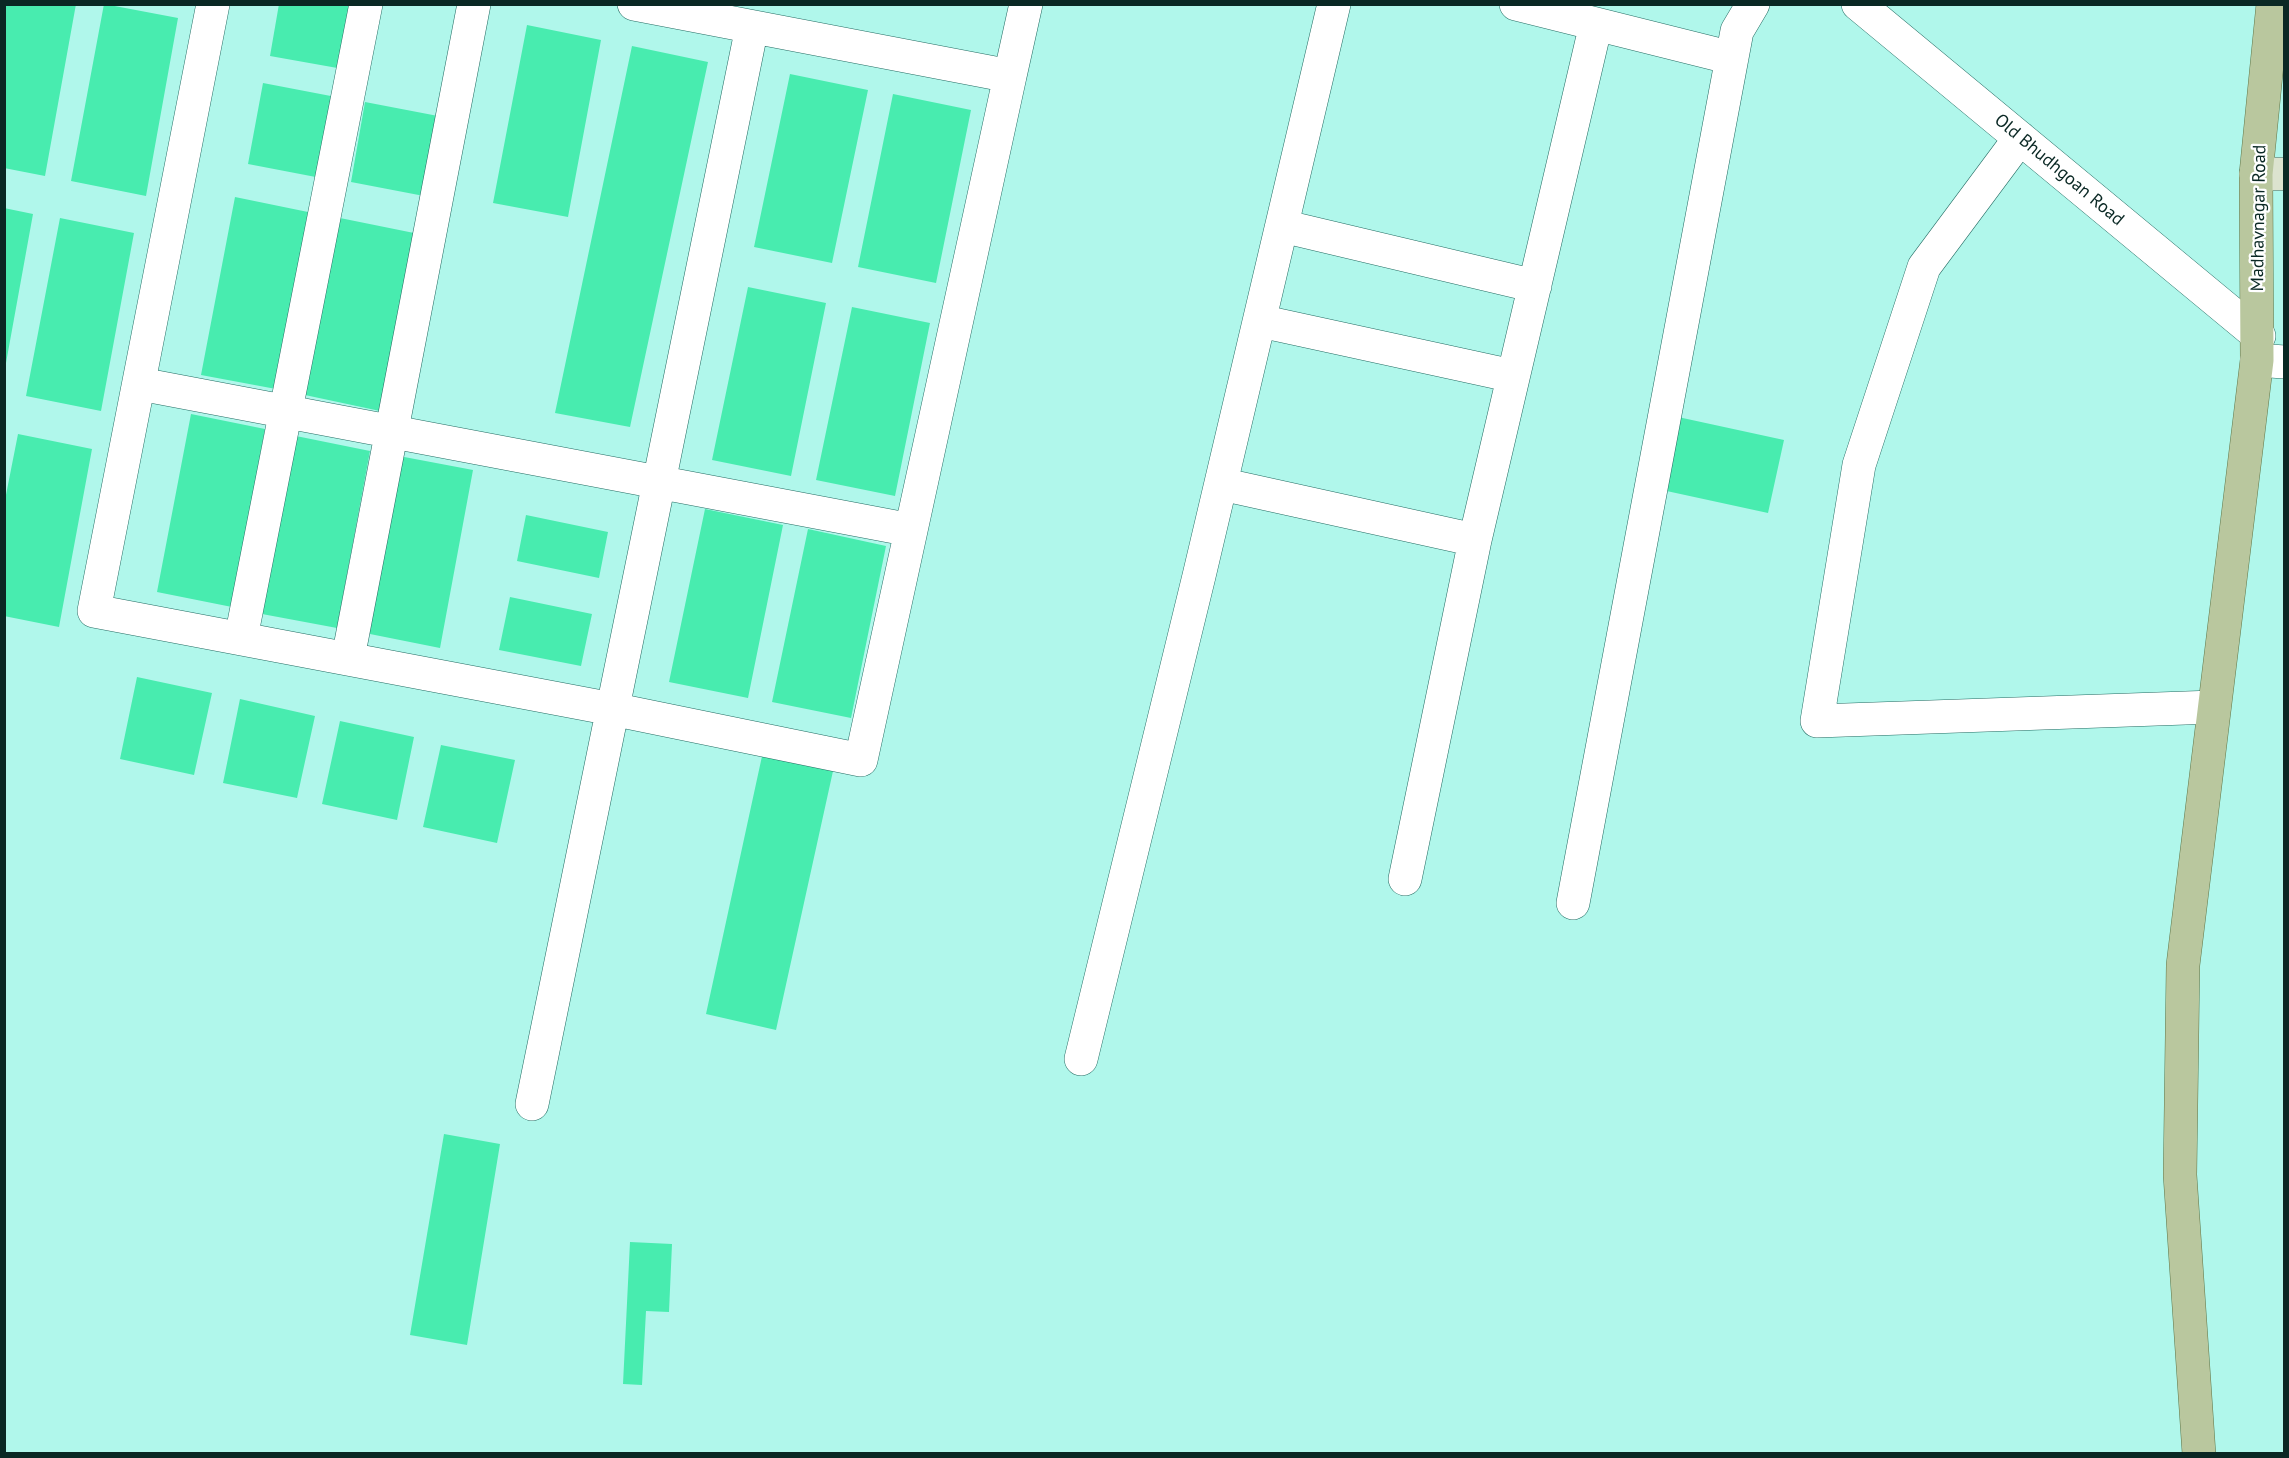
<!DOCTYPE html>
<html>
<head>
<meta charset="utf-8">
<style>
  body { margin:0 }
  #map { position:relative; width:2289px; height:1458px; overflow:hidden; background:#b0f7eb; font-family:"PT Sans",sans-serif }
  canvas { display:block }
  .frame { position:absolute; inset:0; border:6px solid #0a2824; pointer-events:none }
</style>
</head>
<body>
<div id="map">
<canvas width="2289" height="1458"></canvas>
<div class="frame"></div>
</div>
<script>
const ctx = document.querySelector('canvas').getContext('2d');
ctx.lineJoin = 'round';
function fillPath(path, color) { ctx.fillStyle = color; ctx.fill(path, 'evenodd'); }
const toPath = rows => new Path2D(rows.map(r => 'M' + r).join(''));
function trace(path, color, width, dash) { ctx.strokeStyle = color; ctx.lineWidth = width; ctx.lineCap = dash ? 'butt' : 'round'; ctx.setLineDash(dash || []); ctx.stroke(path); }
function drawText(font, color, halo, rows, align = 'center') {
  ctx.font = font + ' "PT Sans",sans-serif'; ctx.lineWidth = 4.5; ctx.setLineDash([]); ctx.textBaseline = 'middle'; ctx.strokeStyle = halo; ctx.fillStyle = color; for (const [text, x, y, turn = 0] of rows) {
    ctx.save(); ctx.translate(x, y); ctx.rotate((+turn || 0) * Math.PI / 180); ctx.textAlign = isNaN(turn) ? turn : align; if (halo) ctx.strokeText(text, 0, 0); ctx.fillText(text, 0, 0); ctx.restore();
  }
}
const building = toPath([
  [4,4,76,4,45,176,4,168],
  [104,4,178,18,146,196,71,181],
  [279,4,355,4,343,69,270,56],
  [527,25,601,40,568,217,493,203],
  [632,46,708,62,630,427,555,413],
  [790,74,868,90,832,263,754,247],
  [263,83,336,97,321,178,248,164],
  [893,94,971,110,936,283,858,267],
  [365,102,438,116,424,196,351,182],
  [235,197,308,212,276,389,201,375],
  [4,208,33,214,6,363,4,363],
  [60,218,134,233,101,411,26,396],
  [340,218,414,233,380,411,305,395],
  [748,287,826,303,791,476,712,460],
  [852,307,930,323,895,496,816,480],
  [191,414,265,429,232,607,157,592],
  [1678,417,1784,440,1768,513,1662,490],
  [18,434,92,449,59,627,4,616,4,505],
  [296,436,370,451,337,628,262,614],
  [399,456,473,470,440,648,365,633],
  [705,509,783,525,748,698,669,682],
  [526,515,608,532,599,578,517,561],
  [808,529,886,546,851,718,772,702],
  [510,597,592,614,581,666,499,650],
  [137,677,212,693,194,775,120,759],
  [240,699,315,716,297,798,223,783],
  [340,721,414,737,397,820,322,804],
  [441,745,515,760,497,843,423,827],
  [764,747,835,762,776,1030,706,1014],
  [444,1134,500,1144,467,1345,410,1335],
  [630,1242,672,1244,669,1312,646,1311,642,1385,623,1384]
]);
const street = toPath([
  [213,4,94,611,612,709,861,760,1010,76,634,4],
  [1516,4,1732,58],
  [1858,4,2259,336],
  [1010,76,1026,4],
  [2020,138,1924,267,1859,465,1817,721,2214,707],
  [1282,226,1535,286],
  [1260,321,1513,376],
  [2257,360,2284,362],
  [140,384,911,530],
  [1221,484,1475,540,1405,879],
  [1475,540,1596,24],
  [241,638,366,4],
  [348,658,474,4],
  [1573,903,1737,31,1753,4],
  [1081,1059,1199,576,1334,4],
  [532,1104,752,27]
]);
const secondary = toPath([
  [2256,174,2284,174]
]);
const primary = toPath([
  [2199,1454,2180,1175,2183,965,2257,360,2256,174,2273,4]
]);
const streetNames = [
  ["Old Bhudhgoan Road",2059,170,40],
  ["Madhavnagar Road",2259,218,-89]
];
fillPath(building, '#48ecaf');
trace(street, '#256d64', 34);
trace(secondary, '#256d64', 34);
trace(primary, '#5e774a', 34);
trace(street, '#fff', 33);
trace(secondary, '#dce3cf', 33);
trace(primary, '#b9c79e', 33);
drawText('18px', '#0a2824', '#fff', streetNames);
</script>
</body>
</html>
